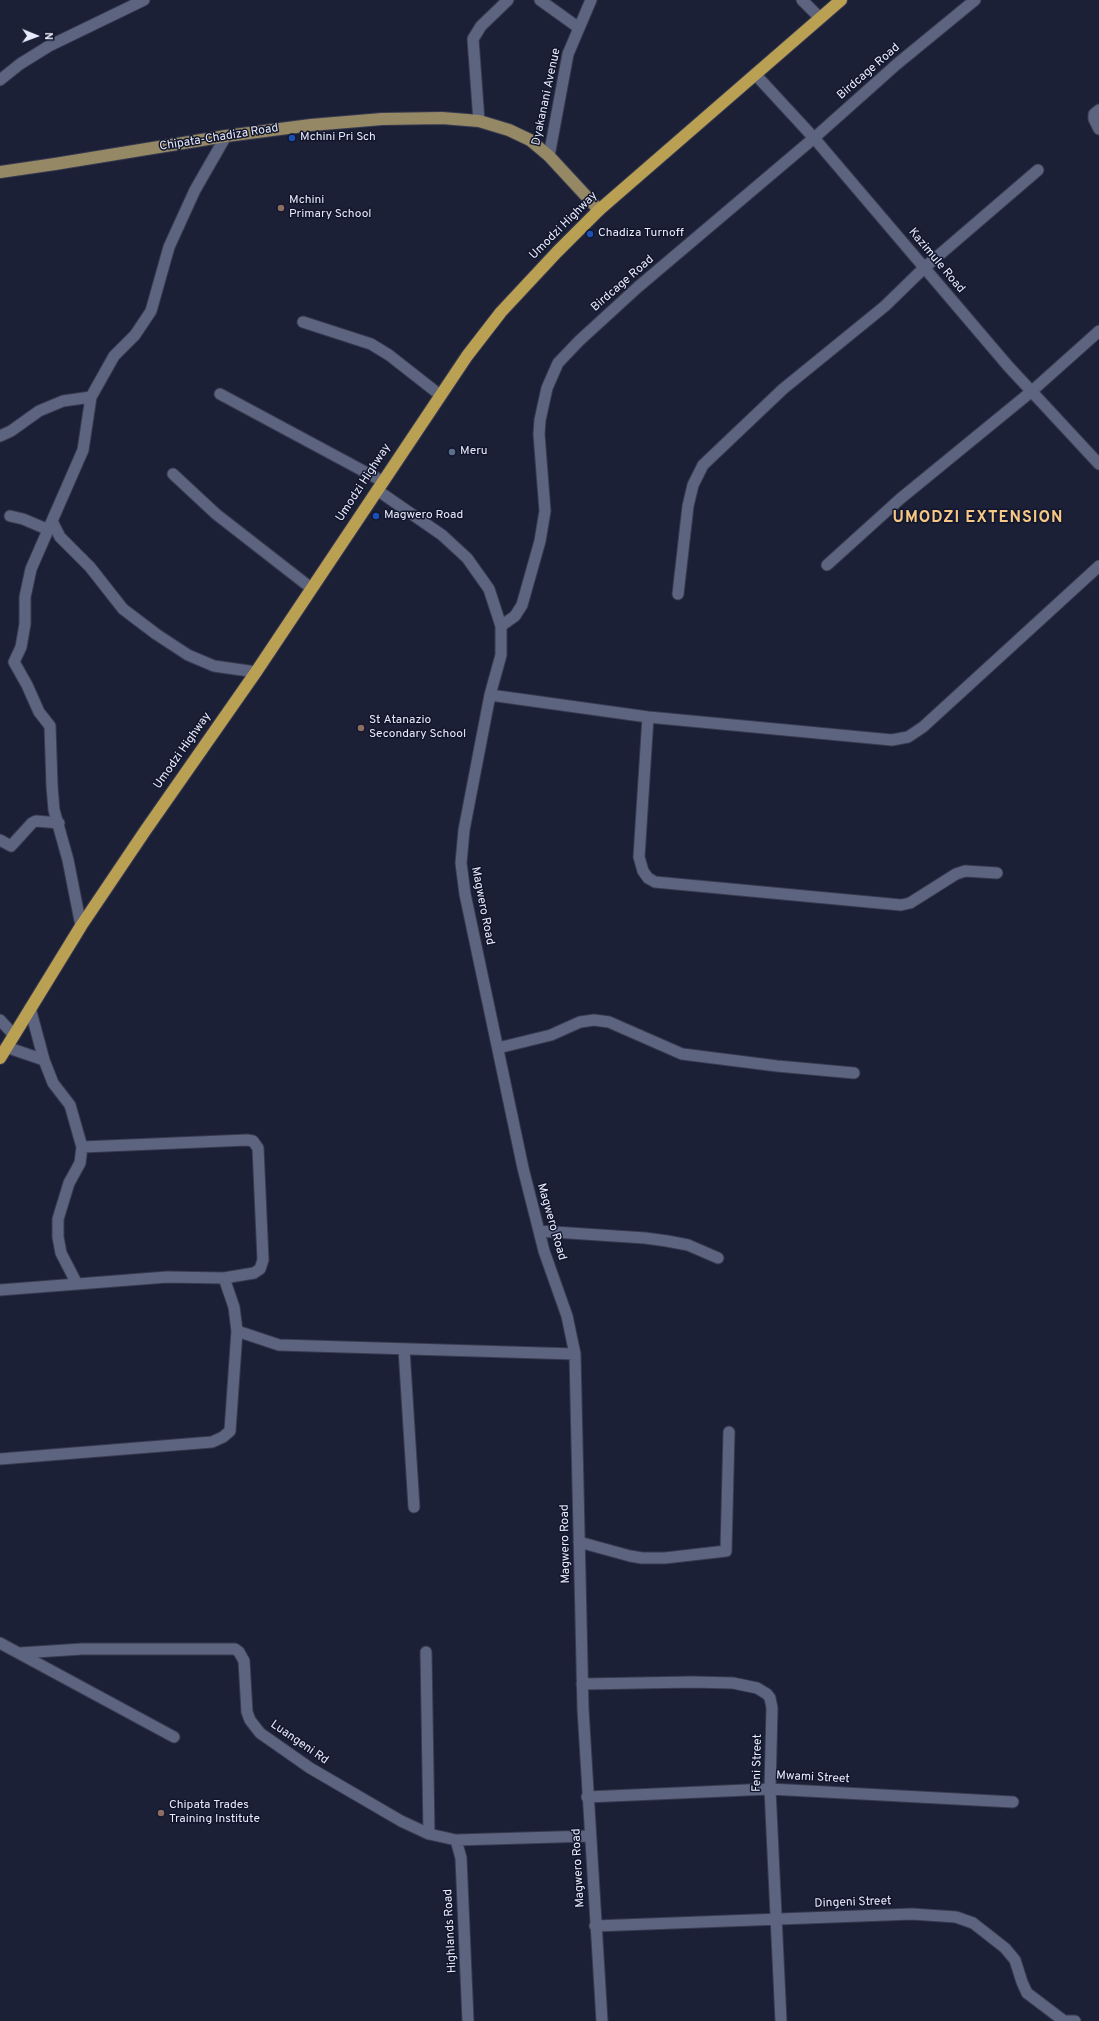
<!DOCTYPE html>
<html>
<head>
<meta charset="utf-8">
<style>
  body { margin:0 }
  #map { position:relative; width:1099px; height:2021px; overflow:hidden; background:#1b2037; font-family:Overpass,sans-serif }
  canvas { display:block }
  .north { position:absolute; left:16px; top:16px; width:40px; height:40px; -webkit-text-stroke:3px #12162d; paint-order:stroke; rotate:91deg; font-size:11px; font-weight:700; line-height:16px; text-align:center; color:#e7ebfb }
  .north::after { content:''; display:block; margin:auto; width:14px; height:18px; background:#e7ebfb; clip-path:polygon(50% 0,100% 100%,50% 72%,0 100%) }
</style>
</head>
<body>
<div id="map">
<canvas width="1099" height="2021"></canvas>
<div class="north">N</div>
</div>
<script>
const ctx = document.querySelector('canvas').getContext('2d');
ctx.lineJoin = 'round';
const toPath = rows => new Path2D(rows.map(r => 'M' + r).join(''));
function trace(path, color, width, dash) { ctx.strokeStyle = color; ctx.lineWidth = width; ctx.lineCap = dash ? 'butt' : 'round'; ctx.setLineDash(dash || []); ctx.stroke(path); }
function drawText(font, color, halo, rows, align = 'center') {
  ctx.font = font + ' Overpass,sans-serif'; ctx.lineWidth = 3; ctx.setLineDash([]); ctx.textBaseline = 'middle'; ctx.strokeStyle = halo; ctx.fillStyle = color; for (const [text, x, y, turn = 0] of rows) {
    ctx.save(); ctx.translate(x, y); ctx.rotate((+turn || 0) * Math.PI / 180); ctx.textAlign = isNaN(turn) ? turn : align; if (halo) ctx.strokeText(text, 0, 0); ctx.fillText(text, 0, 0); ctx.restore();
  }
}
const minor = toPath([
  [540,0,579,28],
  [802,0,820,18],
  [755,74,814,138,1008,366,1099,464],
  [0,80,20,64,49,46,144,0],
  [1099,110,1094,114,1094,119,1099,129],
  [479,121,473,39,481,26,508,0],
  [549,156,568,54,591,0],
  [303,322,371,344,389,355,440,395],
  [220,394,382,481],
  [0,436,11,431,39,411,63,401,91,397],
  [173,474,216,514,311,588],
  [377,490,442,535,467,558,489,589,501,626,501,655,490,695,464,830,461,863,465,894,523,1168,544,1251,567,1316,575,1354,583,1709,602,2021],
  [10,516,23,519,49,530],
  [52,521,60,537,90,567,123,609,156,634,188,655,214,666,256,672],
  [827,565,900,499,1032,391,1099,331],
  [678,594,688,506,693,485,703,465,783,389,885,306,924,268,1038,170],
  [501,626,515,616,522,605,540,541,545,511,539,434,540,420,547,388,558,363,579,341,638,287,814,138,897,64,975,0],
  [490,695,648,717,892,740,908,737,923,727,1099,566],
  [648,717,639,857,643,871,648,878,655,882,901,905,910,903,956,874,965,871,997,873],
  [0,840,11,846,32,823,36,821,59,823],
  [81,926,68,860,54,810,52,786,50,726,39,712,27,685,14,662,21,647,25,624,25,597,31,569,83,450,91,397,114,356,135,335,151,311,169,247,195,190,226,136],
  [30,1008,44,1060,53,1083,70,1105,82,1147,80,1163,69,1183,58,1219,58,1237,61,1253,77,1284],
  [0,1020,13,1034],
  [6,1047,44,1060],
  [498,1048,551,1035,580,1022,594,1020,609,1022,682,1054,777,1066,854,1073],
  [82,1147,247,1140,253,1141,258,1148,263,1260,260,1269,254,1273,224,1278],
  [539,1231,645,1238,667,1241,688,1245,718,1258],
  [0,1290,167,1277,224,1278,234,1307,237,1331,279,1345,575,1354],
  [404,1349,414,1507],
  [0,1459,212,1442,223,1437,230,1431,237,1331],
  [579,1542,630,1556,642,1558,665,1558,726,1551,729,1432],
  [0,1643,174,1737],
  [426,1652,429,1834],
  [20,1653,82,1649,235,1649,239,1652,244,1661,247,1712,250,1720,260,1733,310,1768,401,1821,429,1834,456,1840,590,1836],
  [582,1684,693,1682,733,1683,757,1688,767,1694,770,1698,772,1708,770,1789,781,2021],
  [587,1797,770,1789,1013,1802],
  [456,1840,461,1858,468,2021],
  [595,1926,912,1914,956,1917,973,1923,1005,1948,1015,1960,1022,1982,1027,1993,1064,2021],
  [1060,2021,1075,2021]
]);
const major = toPath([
  [0,172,55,164,226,136,311,125,382,119,442,118,479,121,509,130,530,140,549,156,599,210]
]);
const highway = toPath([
  [0,1058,81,926,145,831,256,672,467,356,501,312,557,252,599,210,841,0]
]);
const markers = [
  [292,138,4,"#1a4fb4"],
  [281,208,4,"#8d6e63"],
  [590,234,4,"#1a4fb4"],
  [452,452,4,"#5c6f8a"],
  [376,516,4,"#1a4fb4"],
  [361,728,4,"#8d6e63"],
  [161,1813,4,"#8d6e63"]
];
const streetNames = [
  ["Birdcage Road",869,72,-41],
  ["Dyakanani Avenue",547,97,-78],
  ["Chipata-Chadiza Road",219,138,-9],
  ["Umodzi Highway",564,226,-45],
  ["Kazimule Road",936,261,50],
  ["Birdcage Road",623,284,-41],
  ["Umodzi Highway",364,483,-57],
  ["Umodzi Highway",183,751,-55],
  ["Magwero Road",482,906,79],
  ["Magwero Road",551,1222,74],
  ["Magwero Road",566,1544,-91],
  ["Luangeni Rd",299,1743,35],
  ["Feni Street",758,1763,-89],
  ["Mwami Street",813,1778,3],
  ["Magwero Road",579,1868,-93],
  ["Dingeni Street",853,1903,-2],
  ["Highlands Road",451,1931,-93]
];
const poiNames = [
  ["Mchini Pri Sch",300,138],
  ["Mchini",289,201],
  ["Primary School",289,215],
  ["Chadiza Turnoff",598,234],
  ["Meru",460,452],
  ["Magwero Road",384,516],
  ["St Atanazio",369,721],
  ["Secondary School",369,735],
  ["Chipata Trades",169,1806],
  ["Training Institute",169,1820]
];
const districtNames = [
  ["UMODZI EXTENSION",978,519]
];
trace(minor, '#383a4f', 13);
trace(major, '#383a4f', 14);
trace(highway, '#383a4f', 14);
trace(minor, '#5d6480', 11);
trace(major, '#958865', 12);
trace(highway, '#baa053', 12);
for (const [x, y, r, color] of markers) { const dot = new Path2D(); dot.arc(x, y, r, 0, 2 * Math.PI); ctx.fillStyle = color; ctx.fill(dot); trace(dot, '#12162d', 1.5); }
drawText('12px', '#e7ebfb', '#12162d', streetNames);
drawText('12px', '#e7ebfb', '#12162d', poiNames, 'left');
ctx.letterSpacing = '1px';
drawText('bold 16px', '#f7c885', '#12162d', districtNames);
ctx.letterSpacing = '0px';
</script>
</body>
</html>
